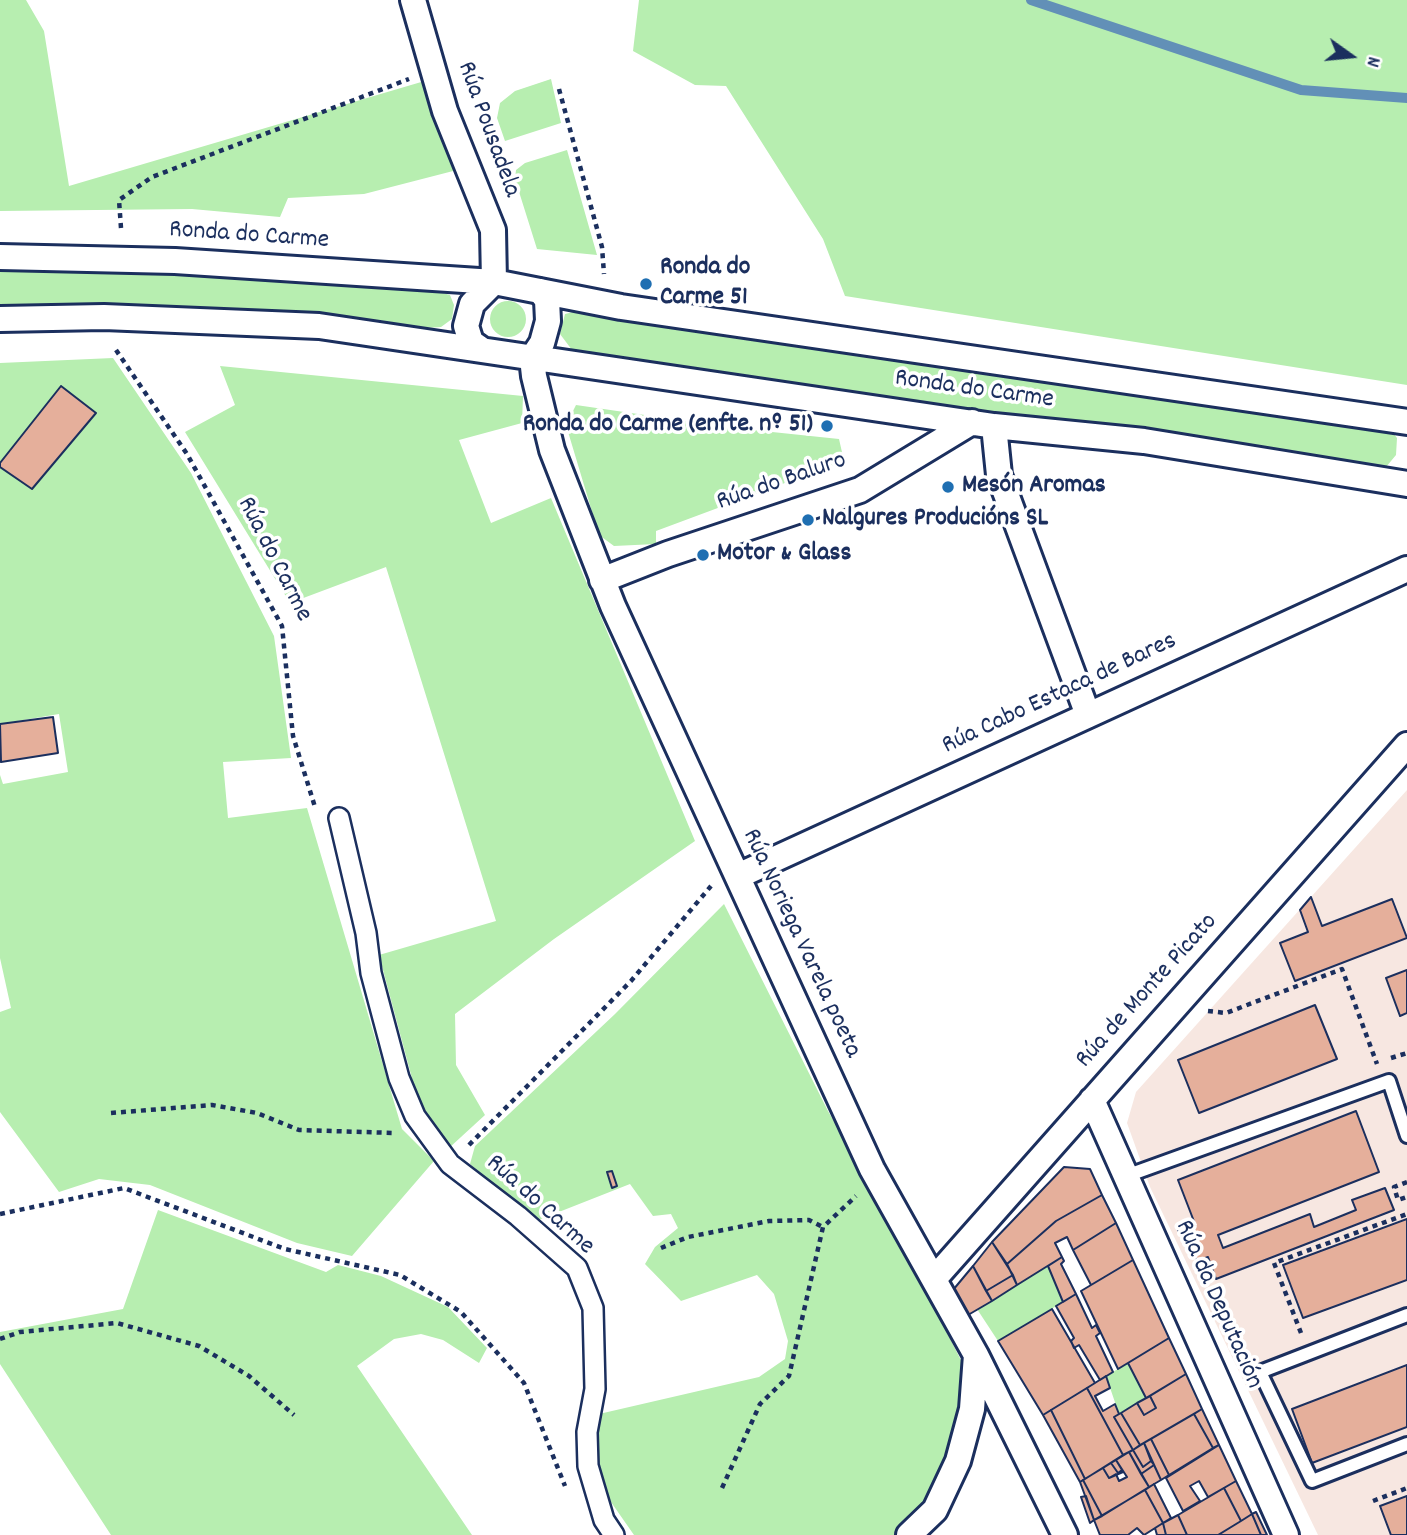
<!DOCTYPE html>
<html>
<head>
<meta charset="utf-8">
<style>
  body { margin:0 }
  #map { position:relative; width:1407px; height:1535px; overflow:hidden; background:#fff; font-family:Dekko,sans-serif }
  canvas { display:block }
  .north { position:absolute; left:1316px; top:21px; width:70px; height:70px; -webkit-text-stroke:5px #fff; paint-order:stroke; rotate:105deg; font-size:19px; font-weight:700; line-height:28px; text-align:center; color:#1b2f5e }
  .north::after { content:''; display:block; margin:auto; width:24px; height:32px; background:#1b2f5e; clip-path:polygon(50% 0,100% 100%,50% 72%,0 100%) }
</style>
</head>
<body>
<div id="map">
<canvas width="1407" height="1535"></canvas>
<div class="north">N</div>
</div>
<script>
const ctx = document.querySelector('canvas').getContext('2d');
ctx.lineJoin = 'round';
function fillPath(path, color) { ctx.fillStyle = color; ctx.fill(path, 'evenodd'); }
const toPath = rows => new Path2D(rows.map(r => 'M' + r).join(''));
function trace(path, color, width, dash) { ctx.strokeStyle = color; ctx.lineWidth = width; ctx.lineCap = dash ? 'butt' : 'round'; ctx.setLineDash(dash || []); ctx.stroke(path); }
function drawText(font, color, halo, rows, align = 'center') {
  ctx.font = font + ' Dekko,sans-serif'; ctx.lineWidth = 7; ctx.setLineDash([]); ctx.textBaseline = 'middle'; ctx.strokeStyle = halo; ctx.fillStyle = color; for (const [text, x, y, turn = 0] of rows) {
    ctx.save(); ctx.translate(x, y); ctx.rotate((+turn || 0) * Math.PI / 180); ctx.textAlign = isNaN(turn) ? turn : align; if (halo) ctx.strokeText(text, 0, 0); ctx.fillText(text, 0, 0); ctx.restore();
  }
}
const built = toPath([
  [1407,790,1407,1535,1318,1535,1150,1187,1127,1123,1136,1092]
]);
const green = toPath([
  [0,0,26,0,44,31,69,186,428,80,457,170,364,194,288,198,280,217,192,209,0,211],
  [639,0,1407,0,1407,385,845,296,823,239,726,86,695,85,633,51],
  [551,79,561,123,505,141,497,118,500,103,515,91],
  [567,150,597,255,537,249,515,179,516,170,525,163],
  [80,268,302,277,429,289,450,295,454,305,452,319,441,327,425,328,314,313,0,306,0,269],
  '490 319a18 18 0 1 1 36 0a18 18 0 1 1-36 0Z',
  [577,311,1377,425,1389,428,1397,438,1396,455,1386,467,1373,470,582,352,572,350,560,334,565,314],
  [113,358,191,473,274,636,291,758,223,762,228,818,307,808,402,1129,434,1161,352,1256,297,1243,150,1185,99,1179,59,1192,0,1112,0,1012,11,1008,0,958,0,775,3,784,68,772,59,714,0,724,0,363],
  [220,366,523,396,522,423,459,440,491,523,551,498,695,841,554,939,455,1014,456,1065,485,1115,449,1148,417,1097,379,955,496,921,386,567,290,603,185,432,235,405],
  [576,405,734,428,839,439,844,461,656,531,656,544,614,546,599,535,566,425],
  [724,904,828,1111,892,1225,966,1370,971,1404,949,1477,919,1516,895,1535,634,1535,597,1482,594,1440,599,1414,759,1377,785,1359,788,1341,774,1294,757,1275,681,1301,645,1264,655,1247,678,1228,671,1214,653,1216,630,1184,536,1221,470,1164,475,1146,615,1014],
  [158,1210,326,1272,338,1265,381,1276,448,1307,487,1348,479,1363,443,1340,421,1334,394,1339,357,1366,472,1535,111,1535,0,1364,0,1332,123,1309],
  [1048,1266,1063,1302,998,1341,977,1309],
  [1128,1363,1146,1398,1119,1414,1106,1376]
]);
const stream = toPath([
  [1031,0,1301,90,1407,98]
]);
const building = toPath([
  [61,386,96,413,32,489,0,467,0,463,61,386],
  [53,717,58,753,1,762,0,724,53,717],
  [1311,897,1322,926,1392,899,1407,938,1295,981,1280,943,1308,932,1300,910,1311,897],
  [1407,970,1407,1013,1400,1016,1386,978,1407,970],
  [1315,1005,1337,1059,1199,1113,1178,1060,1315,1005],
  [1356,1111,1379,1172,1218,1235,1223,1248,1310,1214,1314,1227,1356,1210,1352,1200,1385,1188,1394,1210,1216,1279,1208,1257,1197,1261,1189,1241,1184,1243,1178,1230,1195,1224,1178,1180,1356,1111],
  [1064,1167,1090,1169,1102,1195,1056,1221,1007,1264,992,1242,1064,1167],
  [612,1171,617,1186,612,1188,607,1172,612,1171],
  [1102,1195,1116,1223,1073,1250,1067,1237,1055,1243,1062,1257,1017,1285,1007,1264,1056,1221,1102,1195],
  [1407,1219,1407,1280,1303,1318,1283,1265,1407,1219],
  [1116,1223,1133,1260,1091,1285,1073,1250,1116,1223],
  [992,1242,1013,1275,986,1291,973,1266,992,1242],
  [1062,1257,1064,1261,1061,1264,1076,1294,1063,1302,1048,1266,1062,1257],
  [1133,1260,1169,1338,1118,1369,1081,1291,1133,1260],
  [973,1266,992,1301,968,1315,953,1290,973,1266],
  [1013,1275,1017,1285,992,1301,986,1291,1013,1275],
  [1076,1294,1092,1328,1096,1325,1100,1333,1096,1336,1113,1372,1100,1380,1079,1345,1074,1348,1071,1341,1074,1338,1056,1306,1076,1294],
  [1052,1309,1095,1383,1043,1415,998,1341,1052,1309],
  [1169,1338,1186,1374,1146,1398,1128,1363,1169,1338],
  [1407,1365,1407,1427,1312,1463,1292,1409,1407,1365],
  [1186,1374,1202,1409,1140,1445,1121,1413,1137,1403,1144,1415,1156,1408,1150,1396,1186,1374],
  [1106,1376,1110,1388,1095,1396,1103,1411,1115,1404,1119,1414,1114,1417,1133,1450,1123,1455,1087,1388,1106,1376],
  [1087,1388,1123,1455,1085,1479,1051,1410,1087,1388],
  [1150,1396,1156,1408,1144,1415,1137,1403,1150,1396],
  [1202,1409,1219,1445,1213,1448,1194,1414,1202,1409],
  [1051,1410,1085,1479,1080,1482,1043,1415,1051,1410],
  [1121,1413,1140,1445,1133,1450,1114,1417,1121,1413],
  [1194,1414,1213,1448,1169,1475,1151,1439,1194,1414],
  [1151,1439,1169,1475,1161,1480,1144,1443,1151,1439],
  [1144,1443,1151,1461,1143,1467,1133,1450,1144,1443],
  [1219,1445,1236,1481,1208,1497,1199,1481,1190,1486,1200,1501,1183,1511,1166,1478,1219,1445],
  [1133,1450,1143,1467,1151,1461,1154,1465,1141,1474,1129,1452,1133,1450],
  [1129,1452,1149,1487,1102,1516,1083,1480,1103,1468,1109,1478,1116,1474,1119,1481,1127,1477,1116,1460,1129,1452],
  [1116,1460,1122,1470,1118,1473,1111,1463,1116,1460],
  [1111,1463,1118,1473,1123,1472,1109,1478,1103,1468,1111,1463],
  [1154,1465,1161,1480,1149,1487,1141,1474,1154,1465],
  [1083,1480,1102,1516,1094,1520,1080,1482,1083,1480],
  [1236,1481,1252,1514,1241,1521,1224,1488,1236,1481],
  [1154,1484,1171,1518,1163,1523,1145,1490,1154,1484],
  [1224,1488,1241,1521,1218,1535,1187,1535,1178,1515,1224,1488],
  [1145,1490,1163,1523,1144,1535,1137,1528,1128,1535,1100,1535,1094,1520,1145,1490],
  [1086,1496,1094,1520,1090,1523,1081,1497,1086,1496],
  [1407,1496,1407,1535,1391,1535,1380,1506,1407,1496],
  [1256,1512,1267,1535,1261,1535,1252,1514,1256,1512],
  [1252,1514,1261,1535,1218,1535,1241,1521,1252,1514],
  [1178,1515,1187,1535,1166,1535,1163,1523,1178,1515],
  [1163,1523,1166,1535,1157,1535,1155,1528,1163,1523]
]);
const path = toPath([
  [559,89,602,247,604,274],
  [121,228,119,200,152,177,409,79],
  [116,350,187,454,282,626,293,736,315,807],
  [1208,1011,1226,1013,1342,969,1377,1064],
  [1391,1058,1407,1053],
  [111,1113,212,1105,257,1113,299,1130,395,1133],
  [469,1145,631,981,711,886],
  [1407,1182,1394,1187,1398,1200,1407,1197],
  [0,1214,124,1188,285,1249,400,1275,461,1312,524,1383,565,1486],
  [661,1248,688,1237,769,1221,809,1220,823,1227],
  [1301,1333,1274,1263,1407,1214],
  [0,1339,20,1332,117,1323,199,1346,249,1376,294,1415],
  [722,1488,760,1404,789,1376,823,1227,856,1196],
  [1373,1501,1407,1488]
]);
const service = toPath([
  [1126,1176,1389,1081,1407,1136],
  [1407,1315,1260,1372,1312,1481,1407,1444]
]);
const pedestrian = toPath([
  [339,818,366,933,371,973,399,1078,415,1116,450,1164,518,1216,577,1268,593,1308,595,1389,587,1432,588,1466,604,1520,614,1535]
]);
const minor = toPath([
  [413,0,445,111,493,230,494,282,472,304,466,326,471,342,481,349],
  [0,257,175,261,494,282,621,307,1407,422],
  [540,291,547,300,548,321,542,343,532,358,534,376,552,450,613,606,872,1169,976,1355,1065,1535],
  [0,319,104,317,319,326,994,426,1144,441,1407,484],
  [994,426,999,475,1088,715],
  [602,580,668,554,860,490,972,422],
  [738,876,1407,569],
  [1092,1100,1286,1535],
  [934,1279,1407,745],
  [909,1535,935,1510,958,1461,972,1409,976,1355]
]);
const markers = [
  [646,284,7,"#1f6fb2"],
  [827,426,7,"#1f6fb2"],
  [948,487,7,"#1f6fb2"],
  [808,520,7,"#1f6fb2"],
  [703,555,7,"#1f6fb2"]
];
const streetNames = [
  ["Rúa Pousadela",487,130,70],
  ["Ronda do Carme",249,237,4],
  ["Ronda do Carme",974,391,8],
  ["Rúa do Baluro",782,483,-19],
  ["Rúa do Carme",273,560,63],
  ["Rúa Cabo Estaca de Bares",1060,695,-25],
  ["Rúa Noriega Varela poeta",800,944,65],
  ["Rúa de Monte Picato",1148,992,-48],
  ["Rúa do Carme",539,1206,42],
  ["Rúa da Deputación",1217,1305,66]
];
const poiNames = [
  ["Ronda do",660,269],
  ["Carme 51",660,299],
  ["Ronda do Carme (enfte. nº 51)",813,426,"right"],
  ["Mesón Aromas",962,487],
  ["Nalgures Producións SL",822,520],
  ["Motor & Glass",717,555]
];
fillPath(built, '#f7e7e1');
fillPath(green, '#b7eeb0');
trace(stream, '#6290b7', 10);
fillPath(building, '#e5af9b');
trace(building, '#1b2f5e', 2);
trace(service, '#1b2f5e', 18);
trace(pedestrian, '#1b2f5e', 24);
trace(minor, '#1b2f5e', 30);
trace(path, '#1b2f5e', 4.5, [5, 5]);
trace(service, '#fff', 12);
trace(pedestrian, '#fff', 19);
trace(minor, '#fff', 24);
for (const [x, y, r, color] of markers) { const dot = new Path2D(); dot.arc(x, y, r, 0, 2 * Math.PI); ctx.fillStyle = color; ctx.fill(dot); trace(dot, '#fff', 2.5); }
drawText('26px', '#1b2f5e', '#fff', streetNames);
drawText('bold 26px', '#1b2f5e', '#fff', poiNames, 'left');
</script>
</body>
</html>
